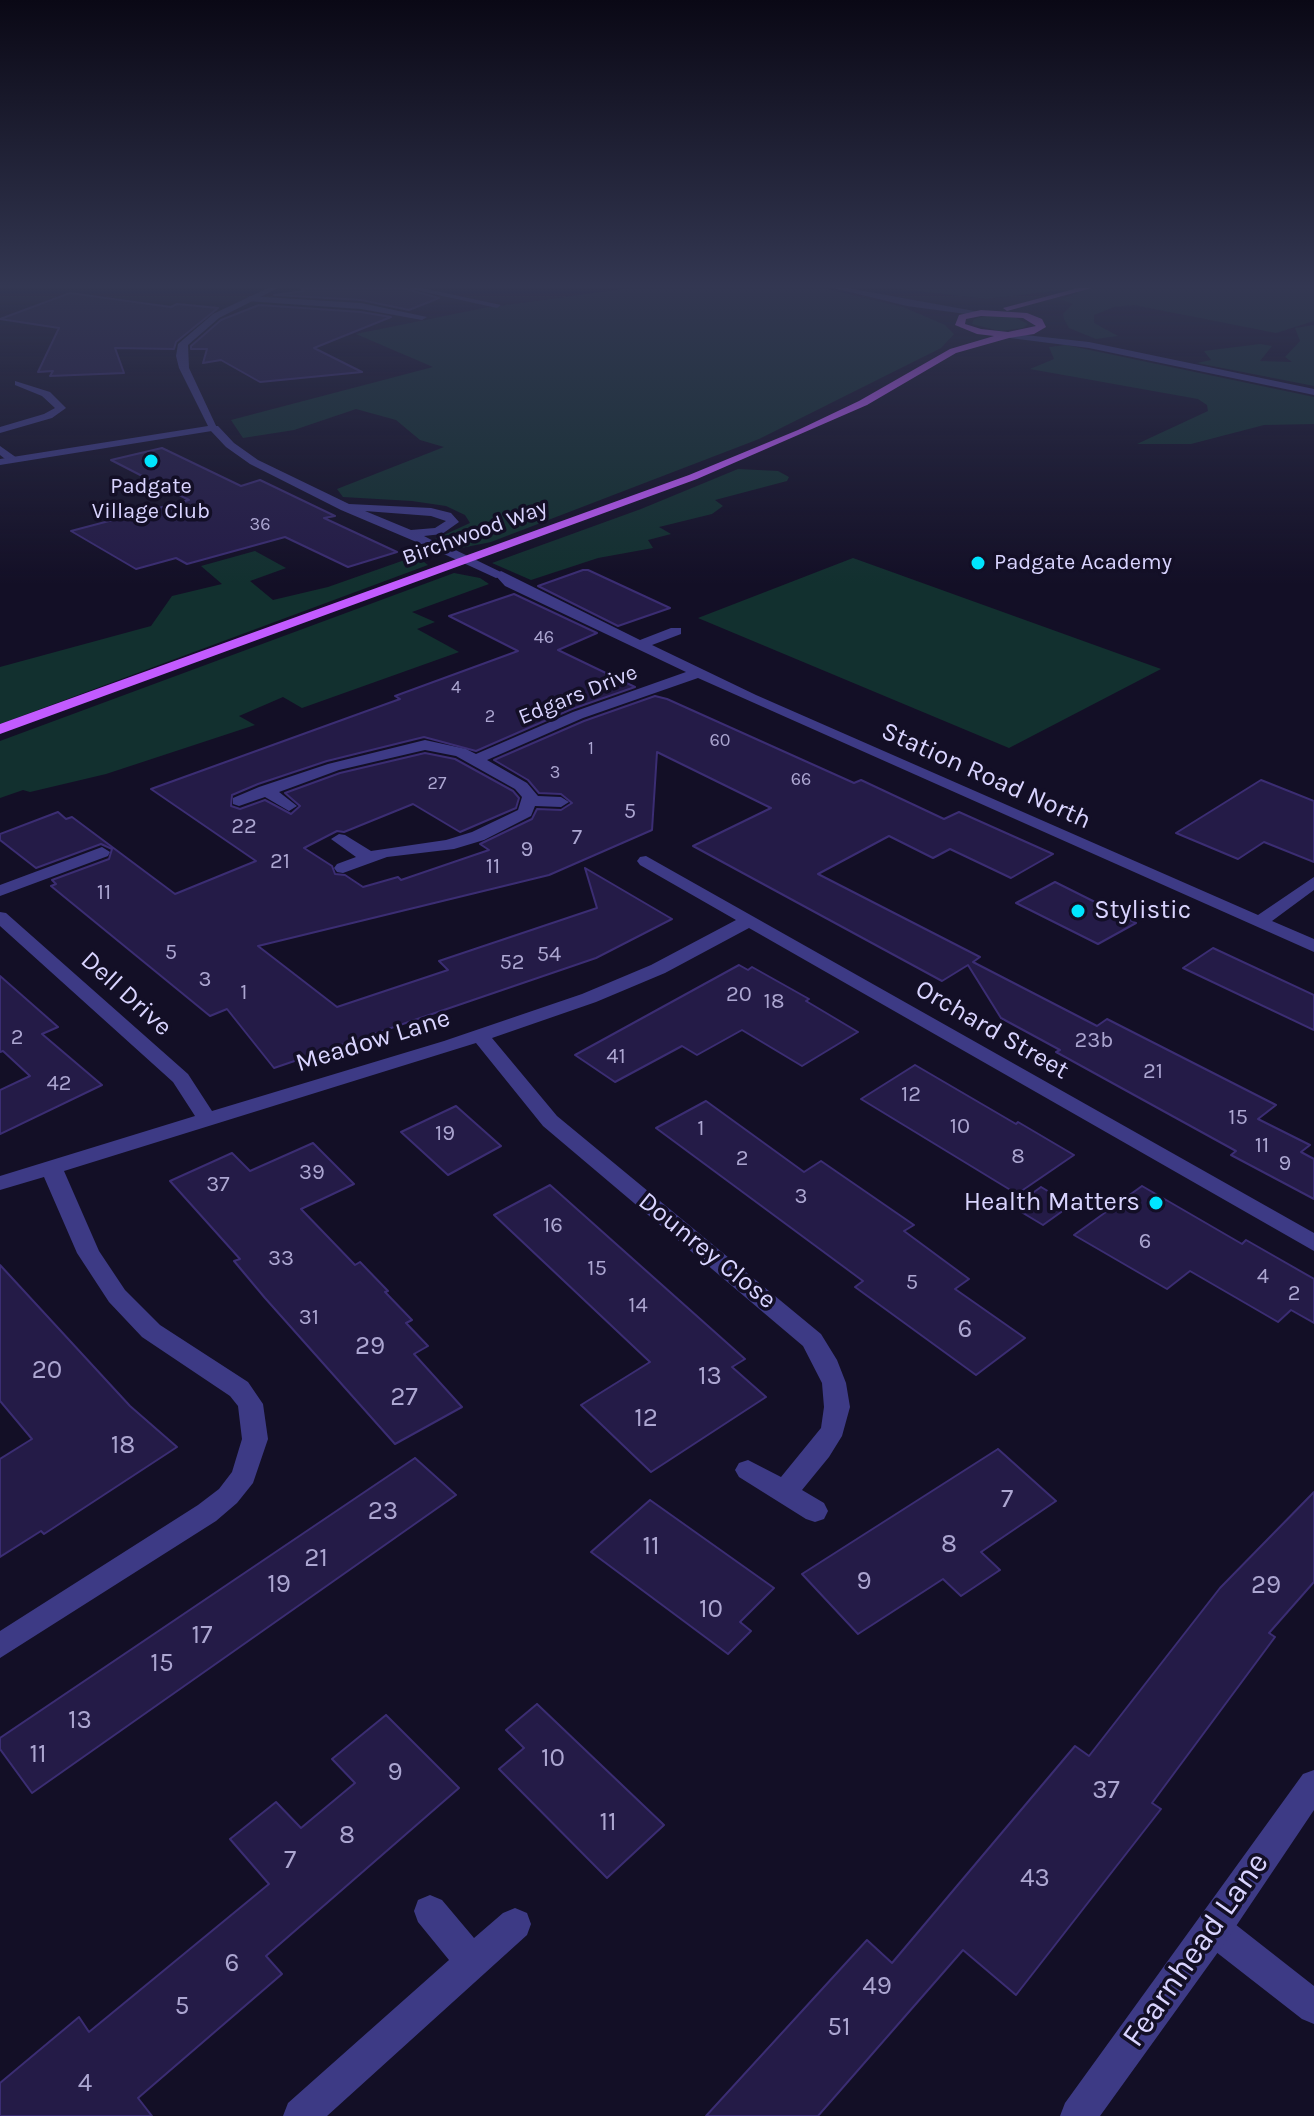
<!DOCTYPE html>
<html>
<head>
<meta charset="utf-8">
<style>
  body { margin:0 }
  canvas { display:block; background:#130f26 }
</style>
</head>
<body>
<canvas width="1314" height="2116"></canvas>
<script>
const ctx = document.querySelector('canvas').getContext('2d');
ctx.lineJoin = 'round';
function fillPath(path, color) { ctx.fillStyle = color; ctx.fill(path, 'evenodd'); }
const toPath = rows => new Path2D(rows.map(r => 'M' + r).join(''));
function trace(path, color, width, dash) { ctx.strokeStyle = color; ctx.lineWidth = width; ctx.lineCap = dash ? 'butt' : 'round'; ctx.setLineDash(dash || []); ctx.stroke(path); }
function drawText(font, color, halo, rows, align = 'center') {
  ctx.font = font + ' Karla,sans-serif'; ctx.lineWidth = 7; ctx.setLineDash([]); ctx.textBaseline = 'middle'; ctx.strokeStyle = halo; ctx.fillStyle = color; for (const [text, x, y, turn = 0] of rows) {
    ctx.save(); ctx.translate(x, y); ctx.rotate((+turn || 0) * Math.PI / 180); ctx.textAlign = isNaN(turn) ? turn : align; if (halo) ctx.strokeText(text, 0, 0); ctx.fillText(text, 0, 0); ctx.restore();
  }
}
const green = toPath([
  [630,288,823,288,903,307,945,325,954,334,941,348,759,439,491,542,456,549,435,539,470,523,465,515,446,506,412,501,343,497,337,489,444,447,420,440,396,420,356,409,294,430,243,438,231,420,433,367,356,334,484,308],
  [892,288,1314,288,1314,321,1276,333,1134,305,1114,307,1094,315,1094,323,1118,336,1096,339,1069,328,1064,319,1063,314,1073,304,1060,299,1078,293,1063,290,986,299],
  [987,316,1014,317,1028,324,1023,328,1000,331,972,324,974,319],
  [1314,325,1314,386,1197,363,1211,360,1204,351,1260,344,1272,346,1260,361,1292,362,1285,357,1300,341,1295,328],
  [1066,345,1314,397,1314,424,1264,425,1191,444,1137,444,1208,411,1207,405,1198,399,1030,369,1054,359,1049,347],
  [738,469,778,471,789,477,787,481,715,500,723,506,712,514,659,527,671,534,648,540,653,548,598,558,531,580,492,563,641,509],
  [255,551,286,568,250,581,273,600,328,587,416,556,428,565,0,724,0,667,151,626,172,596,222,584,201,566],
  [853,558,1161,669,1009,748,698,618],
  [454,573,480,578,489,584,412,612,435,622,417,629,459,652,302,708,283,697,239,716,255,725,106,774,30,792,23,790,0,798,0,741]
]);
const building = toPath([
  [301,288,403,288,439,298,409,310,361,300,274,295,304,291,301,288],
  [70,293,171,307,177,304,218,308,176,342,174,349,115,348,124,373,50,376,53,371,38,372,59,328,0,319,70,293],
  [259,305,361,312,391,317,314,348,362,372,260,382,221,360,203,363,207,349,191,349,191,346,221,320,259,305],
  [162,448,241,486,260,480,335,516,324,518,397,552,348,567,285,537,187,564,176,558,136,569,71,531,189,500,111,460,162,448],
  [583,570,588,570,670,608,618,626,538,586,583,570],
  [514,594,597,633,558,650,635,687,572,709,476,751,424,737,327,761,258,784,232,795,231,806,240,809,265,800,291,814,300,806,285,793,340,773,425,753,455,759,513,791,519,798,516,808,460,832,413,804,344,832,337,831,304,848,332,866,335,874,345,875,363,887,398,877,401,880,489,850,480,844,532,819,537,809,561,810,572,803,561,794,539,793,528,780,494,760,584,721,655,696,667,699,854,783,861,780,944,819,959,812,1053,854,1011,878,950,849,933,858,889,836,818,874,980,957,973,962,1097,1026,1107,1019,1276,1105,1258,1119,1310,1145,1301,1152,1314,1159,1314,1199,1231,1155,1236,1151,1056,1052,1060,1050,1001,1018,968,965,942,981,693,846,771,808,657,752,652,830,549,875,258,946,337,1007,448,970,439,961,597,908,585,868,672,919,596,958,274,1068,227,1009,210,1016,51,886,56,884,52,880,109,859,112,849,101,844,36,868,0,840,0,834,58,812,66,819,72,817,175,894,256,861,151,789,400,699,395,696,518,651,449,616,514,594],
  [1261,780,1314,801,1314,862,1264,842,1238,859,1176,833,1261,780],
  [1055,882,1107,908,1136,923,1098,944,1016,903,1055,882],
  [1213,948,1314,995,1314,1030,1183,968,1213,948],
  [739,965,748,970,752,967,809,999,806,1001,858,1032,802,1066,742,1030,697,1055,682,1046,615,1082,575,1055,739,965],
  [0,976,58,1027,42,1034,102,1085,0,1134,0,1090,30,1076,3,1051,0,1052,0,976],
  [915,1065,1016,1124,1018,1122,1074,1155,1017,1194,861,1099,915,1065],
  [706,1101,804,1172,821,1161,914,1225,904,1231,969,1279,955,1289,1025,1338,976,1375,855,1287,863,1281,656,1128,706,1101],
  [456,1106,501,1146,448,1175,401,1132,456,1106],
  [313,1143,354,1184,301,1209,355,1265,360,1262,388,1291,385,1292,412,1320,406,1323,428,1346,414,1354,462,1407,395,1444,265,1298,234,1261,240,1259,170,1181,232,1153,250,1171,313,1143],
  [550,1185,745,1359,732,1367,766,1397,651,1472,581,1405,650,1362,494,1215,550,1185],
  [1142,1186,1242,1244,1246,1240,1314,1279,1314,1323,1291,1310,1278,1322,1190,1271,1167,1289,1074,1235,1142,1186],
  [1041,1187,1071,1205,1043,1225,1013,1207,1041,1187],
  [0,1265,130,1406,177,1447,44,1534,41,1531,0,1557,0,1459,32,1439,0,1401,0,1265],
  [998,1449,1056,1501,981,1552,1000,1570,961,1596,943,1579,858,1634,802,1574,998,1449],
  [415,1458,456,1495,32,1793,0,1749,0,1738,415,1458],
  [1314,1492,1314,1582,1269,1633,1275,1637,1152,1803,1161,1809,1016,1995,963,1950,818,2116,706,2116,867,1940,892,1963,1075,1746,1089,1756,1220,1588,1314,1492],
  [650,1500,774,1588,740,1622,751,1631,728,1654,591,1552,650,1500],
  [537,1704,664,1825,607,1878,499,1769,524,1748,506,1730,537,1704],
  [386,1715,459,1788,266,1956,282,1974,138,2098,152,2116,0,2116,0,2083,79,2017,89,2032,269,1884,230,1839,276,1802,301,1828,355,1783,332,1759,386,1715]
]);
const pedestrian = toPath([
  [433,543,441,543,507,575,496,578,433,549,433,543]
]);
const minor = toPath([
  [406,288,422,288,501,305,497,308,406,288],
  [249,296,361,303,427,317,422,320,361,309,246,301,249,296],
  [15,381,50,392,66,408,52,418,0,433,0,427,44,414,55,408,42,396,15,385,15,381],
  [210,426,218,426,234,443,258,460,349,504,431,508,451,513,459,522,442,534,424,536,443,546,433,549,341,510,250,464,226,447,210,430,210,426],
  [365,511,431,516,446,521,435,528,411,530,365,511],
  [0,446,17,458,17,462,9,462,0,455,0,446],
  [501,571,640,640,671,628,681,628,681,634,652,645,756,695,1258,915,1314,877,1314,890,1272,921,1314,939,1314,952,698,678,583,718,487,760,527,783,538,796,561,797,569,802,561,807,535,806,531,816,484,840,454,849,387,857,343,873,337,872,334,868,337,864,356,857,331,839,339,834,345,835,371,851,446,840,472,832,518,810,522,797,515,789,456,756,425,750,339,770,279,792,297,806,289,811,265,797,239,806,233,804,233,798,259,787,328,764,425,740,466,749,476,754,573,712,686,672,505,586,495,575,501,571],
  [102,847,110,852,108,856,0,896,0,885,102,847],
  [646,856,1314,1233,1314,1251,749,928,665,973,596,1002,492,1038,557,1116,821,1334,837,1360,846,1383,850,1407,842,1436,829,1457,802,1490,824,1503,828,1511,824,1519,815,1522,806,1519,739,1477,735,1470,739,1463,748,1460,781,1477,821,1428,824,1407,822,1383,803,1346,543,1126,476,1043,64,1171,99,1251,125,1290,160,1325,248,1382,263,1404,268,1439,253,1483,237,1503,216,1521,0,1658,0,1631,198,1505,219,1489,232,1472,242,1439,238,1406,230,1396,142,1337,109,1302,77,1253,44,1177,0,1190,0,1176,195,1116,173,1082,0,926,0,912,6,913,188,1074,212,1111,444,1041,582,994,651,965,736,920,640,865,637,861,640,857,646,856],
  [430,1895,442,1900,474,1938,503,1913,515,1908,527,1913,531,1924,527,1935,327,2116,283,2116,288,2103,449,1960,418,1922,414,1911,418,1900,430,1895],
  [1214,1913,1226,1917,1314,1986,1314,2024,1302,2019,1202,1941,1198,1929,1202,1917,1214,1913]
]);
const tertiary = toPath([
  [268,288,278,288,219,318,188,345,189,368,218,430,0,465,0,459,208,426,179,368,176,356,178,344,213,314,268,288],
  [833,288,848,288,985,313,981,316,907,306,833,288],
  [1007,333,1089,342,1314,389,1314,395,1089,348,1010,338,1007,333],
  [1314,1770,1314,1810,1226,1941,1100,2116,1060,2116,1065,2103,1303,1774,1314,1770]
]);
const primary = toPath([
  [1078,288,1092,288,1007,311,1003,308,1078,288],
  [981,310,1027,313,1042,319,1046,327,1034,334,1009,338,956,353,867,405,697,479,0,734,0,724,689,475,798,430,859,401,950,349,994,336,977,334,955,325,959,315,981,310],
  [981,316,1023,318,1036,326,1008,332,981,329,965,324,966,319,981,316]
]);
const markers = [
  [151,461,8,"#00e5ff"],
  [978,563,8,"#00e5ff"],
  [1078,911,8,"#00e5ff"],
  [1156,1203,8,"#00e5ff"]
];
const farNumbernames = [
  ["36",260,525],
  ["46",544,638],
  ["4",456,688],
  ["2",490,717],
  ["60",720,741],
  ["1",591,749],
  ["3",555,773],
  ["66",801,780],
  ["27",437,784]
];
const farPoinames = [
  ["Padgate",151,487],
  ["Village Club",151,512],
  ["Padgate Academy",994,563,"left"]
];
const farStreetnames = [
  ["Birchwood Way",475,533,-20],
  ["Edgars Drive",578,695,-22]
];
const numberNames = [
  ["5",630,812],
  ["22",244,827],
  ["7",577,838],
  ["9",527,850],
  ["21",280,862],
  ["11",493,867],
  ["11",104,893],
  ["5",171,953],
  ["54",549,955],
  ["52",512,963],
  ["3",205,980],
  ["1",244,993],
  ["20",739,995],
  ["18",774,1002],
  ["2",17,1038],
  ["23b",1094,1041],
  ["41",616,1057],
  ["21",1153,1072],
  ["42",59,1084],
  ["12",911,1095],
  ["15",1238,1118],
  ["10",960,1127],
  ["1",701,1129],
  ["19",445,1134],
  ["11",1262,1146],
  ["8",1018,1157],
  ["2",742,1159],
  ["9",1285,1164],
  ["39",312,1173],
  ["37",218,1185],
  ["3",801,1197],
  ["16",553,1226],
  ["6",1145,1242],
  ["33",281,1259],
  ["15",597,1269],
  ["4",1263,1277],
  ["5",912,1283],
  ["2",1294,1294],
  ["14",638,1306],
  ["31",309,1318]
];
const streetNames = [
  ["Station Road North",986,776,24],
  ["Dell Drive",126,994,42],
  ["Orchard Street",992,1030,30],
  ["Meadow Lane",373,1041,-17],
  ["Dounrey Close",707,1251,39]
];
const poiNames = [
  ["Stylistic",1094,911],
  ["Health Matters",1140,1203,"right"]
];
const nearNumbernames = [
  ["6",965,1330],
  ["29",370,1347],
  ["20",47,1371],
  ["13",710,1377],
  ["27",404,1398],
  ["12",646,1419],
  ["18",123,1446],
  ["7",1007,1500],
  ["23",383,1512],
  ["8",949,1545],
  ["11",651,1547],
  ["21",316,1559],
  ["9",864,1582],
  ["19",279,1585],
  ["29",1266,1586],
  ["10",711,1610],
  ["17",202,1636],
  ["15",162,1664],
  ["13",80,1721],
  ["11",38,1755],
  ["10",553,1759],
  ["9",395,1773],
  ["37",1106,1791],
  ["11",608,1823],
  ["8",347,1836],
  ["7",290,1861],
  ["43",1035,1879],
  ["6",232,1964],
  ["49",877,1987],
  ["5",182,2007],
  ["51",839,2028],
  ["4",85,2084]
];
const nearStreetnames = [
  ["Fearnhead Lane",1196,1950,-55]
];
fillPath(green, '#12302f');
fillPath(building, '#241b47');
trace(building, '#3b2d73', 2);
fillPath(pedestrian, '#3d3a85');
fillPath(minor, '#3d3a85');
fillPath(tertiary, '#3d3a85');
fillPath(primary, '#c25bff');
const sky = ctx.createLinearGradient(0, 0, 0, 584);
sky.addColorStop(0, '#0a0815');
sky.addColorStop(0.49, '#333752');
sky.addColorStop(1, '#33375200');
ctx.fillStyle = sky;
ctx.fillRect(0, 0, 1314, 584);
for (const [x, y, r, color] of markers) { const dot = new Path2D(); dot.arc(x, y, r, 0, 2 * Math.PI); ctx.fillStyle = color; ctx.fill(dot); trace(dot, '#130f26', 3); }
drawText('18px', '#aca6d1', null, farNumbernames);
drawText('22px', '#d9d4ff', '#130f26', farPoinames);
drawText('22px', '#d9d4ff', '#130f26', farStreetnames);
drawText('22px', '#aca6d1', null, numberNames);
drawText('26px', '#d9d4ff', '#130f26', streetNames);
drawText('26px', '#d9d4ff', '#130f26', poiNames, 'left');
drawText('26px', '#aca6d1', null, nearNumbernames);
drawText('32px', '#d9d4ff', '#130f26', nearStreetnames);
</script>
</body>
</html>
